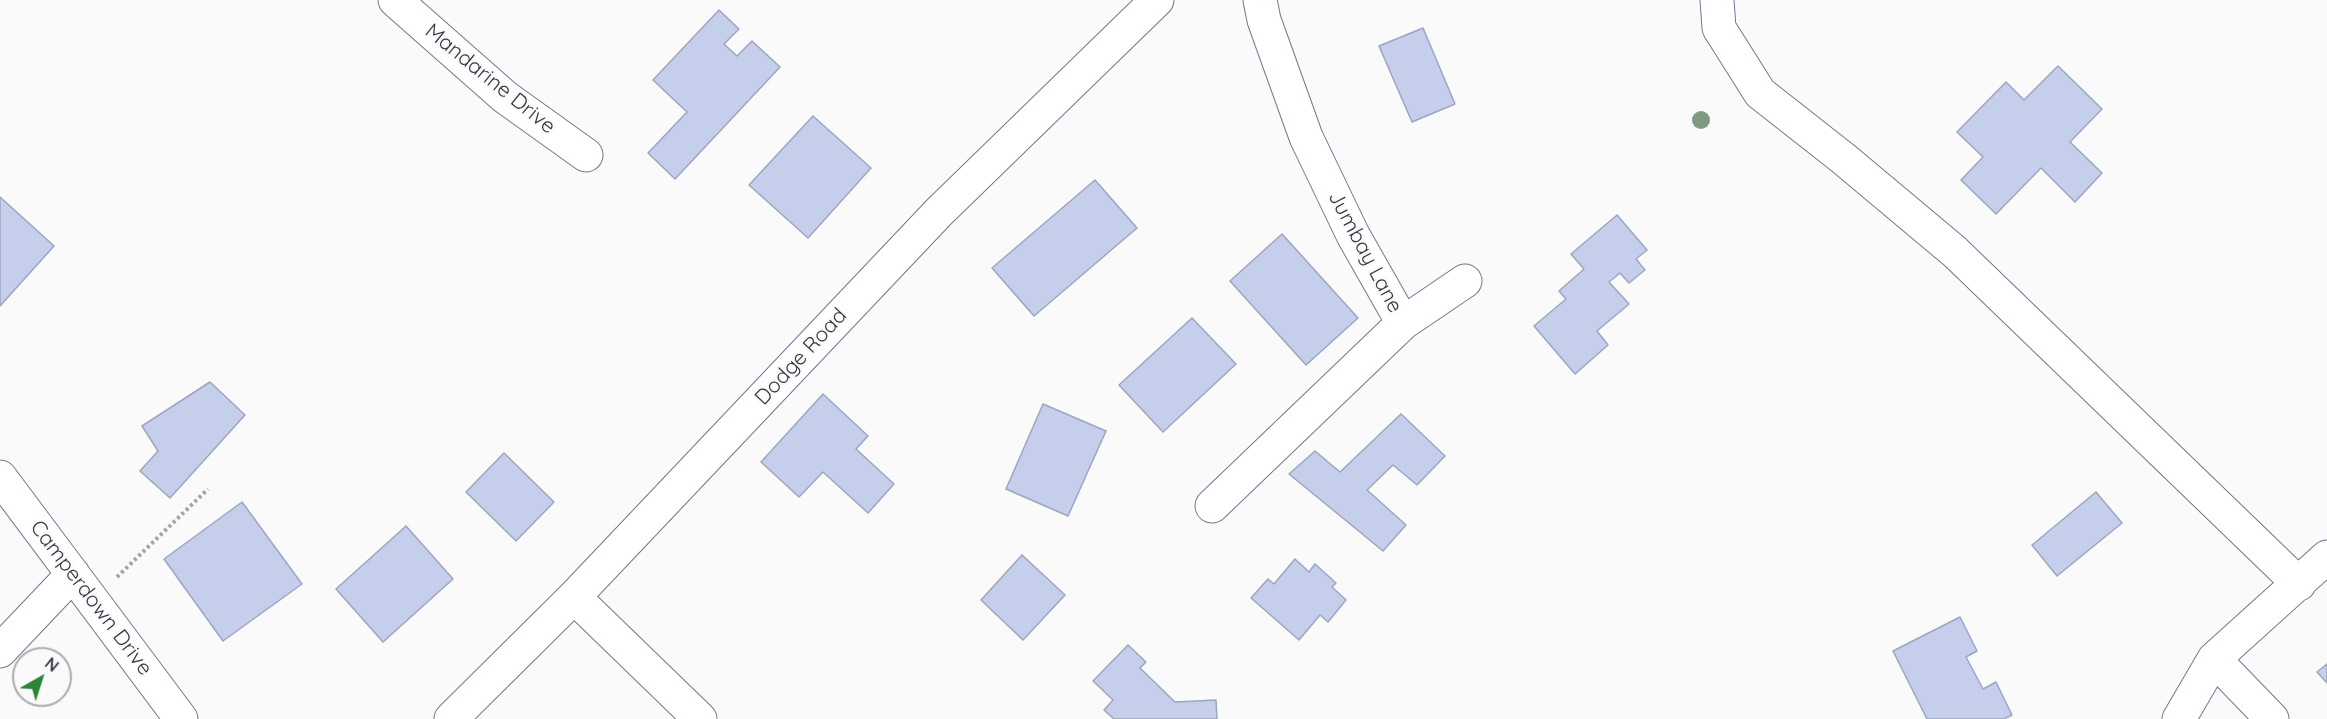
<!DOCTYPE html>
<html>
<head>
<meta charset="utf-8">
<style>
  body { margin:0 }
  #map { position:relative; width:2327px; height:719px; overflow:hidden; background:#fafafa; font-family:Quicksand,sans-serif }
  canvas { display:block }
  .north { position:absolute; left:12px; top:647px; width:60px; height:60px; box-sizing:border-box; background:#fafafa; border:2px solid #abacb0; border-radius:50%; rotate:39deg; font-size:16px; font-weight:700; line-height:24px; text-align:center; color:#343742 }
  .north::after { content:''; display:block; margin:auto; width:21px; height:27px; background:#2a8536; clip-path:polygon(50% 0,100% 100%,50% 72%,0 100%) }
</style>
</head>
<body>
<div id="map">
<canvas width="2327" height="719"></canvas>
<div class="north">N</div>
</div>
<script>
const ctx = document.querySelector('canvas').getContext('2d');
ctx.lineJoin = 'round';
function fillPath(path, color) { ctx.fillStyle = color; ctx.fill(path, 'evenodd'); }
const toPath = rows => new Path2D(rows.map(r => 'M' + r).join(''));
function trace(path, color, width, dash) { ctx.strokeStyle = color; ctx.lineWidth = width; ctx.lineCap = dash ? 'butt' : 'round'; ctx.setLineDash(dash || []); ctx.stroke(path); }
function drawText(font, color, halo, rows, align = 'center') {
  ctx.font = font + ' Quicksand,sans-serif'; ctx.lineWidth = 5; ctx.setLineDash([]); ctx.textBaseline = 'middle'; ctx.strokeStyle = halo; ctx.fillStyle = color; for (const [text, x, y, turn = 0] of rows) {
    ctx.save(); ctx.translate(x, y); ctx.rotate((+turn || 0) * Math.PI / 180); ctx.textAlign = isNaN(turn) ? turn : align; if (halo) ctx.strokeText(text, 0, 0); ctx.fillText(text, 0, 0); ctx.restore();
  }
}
const building = toPath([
  [719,10,739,29,724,44,737,56,752,41,780,67,675,179,648,153,687,112,653,80,719,10],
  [1423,28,1455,104,1412,122,1379,46,1423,28],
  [2058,66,2102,109,2070,142,2102,173,2075,202,2041,168,1996,214,1961,180,1983,157,1957,132,2006,82,2024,100,2058,66],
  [813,116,871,168,808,238,749,185,813,116],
  [1095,180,1137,228,1034,316,992,268,1095,180],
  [0,197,54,246,0,306,0,197],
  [1617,215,1647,250,1636,259,1645,270,1629,283,1620,273,1609,282,1629,304,1597,331,1608,345,1575,374,1534,326,1566,299,1559,291,1584,269,1571,254,1617,215],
  [1282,234,1358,318,1306,365,1230,281,1282,234],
  [1192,318,1236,364,1163,432,1119,385,1192,318],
  [210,382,245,415,170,498,140,471,158,451,142,426,210,382],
  [823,394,868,436,856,449,894,484,868,513,823,472,799,497,761,462,823,394],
  [1043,404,1106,431,1068,516,1006,489,1043,404],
  [1401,414,1445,456,1417,485,1393,465,1367,490,1406,525,1383,551,1289,474,1315,451,1340,472,1401,414],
  [504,453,554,502,516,541,466,492,504,453],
  [2096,492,2122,523,2057,576,2032,545,2096,492],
  [242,502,302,584,223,641,164,559,242,502],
  [406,526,453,579,383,642,336,589,406,526],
  [1022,555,1065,595,1023,640,981,600,1022,555],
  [1295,559,1309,572,1315,564,1336,583,1332,587,1346,600,1328,622,1320,615,1299,640,1251,598,1268,579,1274,584,1295,559],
  [1960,617,1977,651,1966,657,1983,689,1996,682,2012,715,2004,719,1927,719,1893,651,1960,617],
  [1128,645,1146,662,1140,668,1175,702,1216,700,1217,719,1114,719,1104,710,1113,700,1093,681,1128,645],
  [2327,664,2327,683,2317,672,2327,664]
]);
const path = toPath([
  [117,577,208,489]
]);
const minor = toPath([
  [395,0,505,97,586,155],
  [1717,0,1719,28,1760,93,1844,159,1955,252,2299,584],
  [1403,323,1465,281],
  [0,477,181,719],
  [1212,506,1403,323,1353,235,1306,137,1264,20,1260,0],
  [574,597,700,719],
  [0,651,73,574],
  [2214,659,2272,719],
  [451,719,574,597,939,212,1157,0],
  [2179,719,2214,659,2327,557]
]);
const trees = [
  [1701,120]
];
const streetNames = [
  ["Mandarine Drive",490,79,39],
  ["Jumbay Lane",1365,252,62],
  ["Dodge Road",801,357,-47],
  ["Camperdown Drive",91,598,53]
];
fillPath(building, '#c5ceea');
trace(building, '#9da6c1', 1.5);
trace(minor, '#707892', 35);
trace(path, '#a3a4a9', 4, [3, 3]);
trace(minor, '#fff', 33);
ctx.fillStyle = '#7f9a82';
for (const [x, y] of trees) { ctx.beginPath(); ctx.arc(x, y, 9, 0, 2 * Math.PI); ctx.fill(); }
drawText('21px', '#343742', '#fafafa', streetNames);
</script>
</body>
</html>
